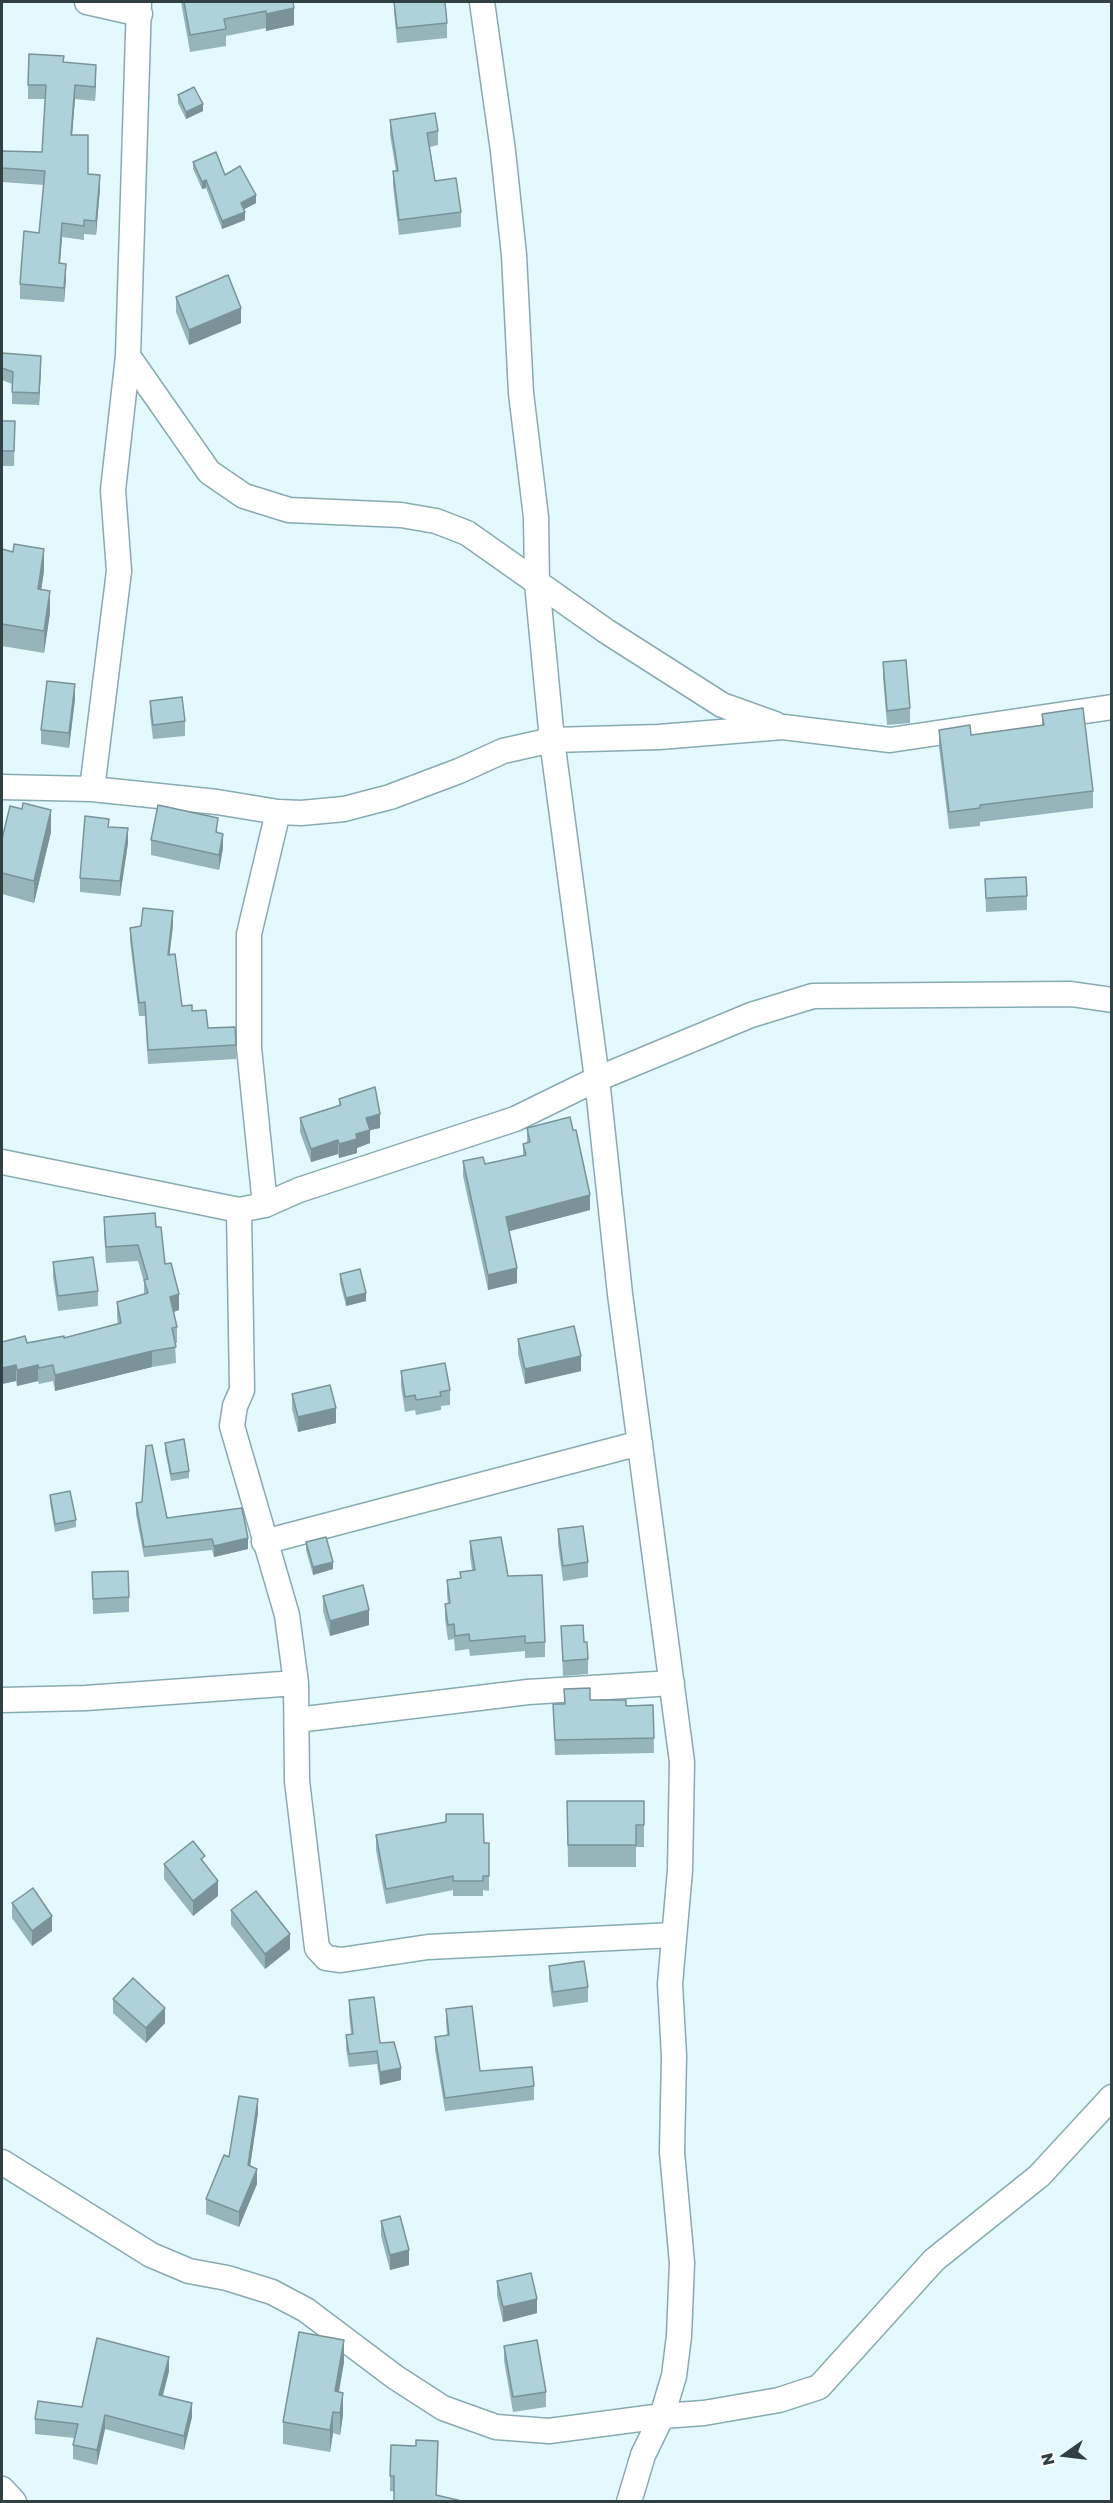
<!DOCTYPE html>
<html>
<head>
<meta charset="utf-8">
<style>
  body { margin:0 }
  #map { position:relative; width:1113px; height:2503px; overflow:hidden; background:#e3f9fd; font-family:"Golos Text",sans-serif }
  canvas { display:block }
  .frame { position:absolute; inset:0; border:3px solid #314043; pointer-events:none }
  .north { position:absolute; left:1035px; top:2425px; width:60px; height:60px; -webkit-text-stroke:4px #fff; paint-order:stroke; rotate:256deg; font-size:16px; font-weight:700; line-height:24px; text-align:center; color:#314043 }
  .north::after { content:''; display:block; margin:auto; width:21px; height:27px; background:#314043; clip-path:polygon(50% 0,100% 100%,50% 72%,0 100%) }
</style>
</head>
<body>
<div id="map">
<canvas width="1113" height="2503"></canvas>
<div class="frame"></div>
<div class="north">N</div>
</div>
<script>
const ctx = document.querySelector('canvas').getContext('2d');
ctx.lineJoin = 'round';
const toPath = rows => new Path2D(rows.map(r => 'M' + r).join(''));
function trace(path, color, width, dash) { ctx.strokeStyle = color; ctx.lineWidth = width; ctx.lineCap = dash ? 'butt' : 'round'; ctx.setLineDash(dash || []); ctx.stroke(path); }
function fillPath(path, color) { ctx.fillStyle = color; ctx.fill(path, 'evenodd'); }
const minor = toPath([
  [87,2,140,14],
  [482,2,503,151,514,255,521,393,536,517,537,583,552,740,597,1079,620,1294,682,1762,680,1870,670,1984,674,2056,672,2152,682,2263,679,2336,674,2376,662,2416,643,2455,629,2502],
  [128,356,209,472,244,496,289,510,401,515,436,521,467,533,606,631,722,705,775,724],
  [2,787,92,789,217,802,278,812,301,813,344,809,390,797,459,771,503,751,552,740,659,737,783,727,890,740,1112,707],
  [92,789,119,571,113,490,128,356,139,2],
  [2,1162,239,1210,265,1205,299,1190,515,1119,597,1079,751,1015,813,996,1071,994,1112,1000],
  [265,1205,249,1048,249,934,278,812],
  [239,1210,242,1390,235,1406,232,1426,287,1615,296,1683,297,1781,317,1948,326,1958,341,1960,428,1947,674,1935],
  [264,1542,640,1443],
  [2,1700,86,1698,296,1683],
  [297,1720,528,1692,672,1683],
  [2,2162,151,2255,189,2271,227,2278,272,2292,306,2310,395,2377,443,2408,496,2427,549,2431,662,2416,704,2413,779,2400,819,2387,934,2260,1039,2176,1112,2097],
  [2,2489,14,2502]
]);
const wall = toPath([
  [181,2,293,2,294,25,266,31,266,28,226,36,226,46,190,52],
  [394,2,447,23,447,38,397,43,394,12],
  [64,62,96,79,95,101,75,99,72,135,88,174,100,189,96,235,84,234,84,240,62,237,60,263,66,278,64,302,20,299,20,284,39,233,44,185,2,182,2,151,42,152,45,99,28,99,28,85],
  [178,95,203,111,186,119,178,103],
  [390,120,438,131,438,145,430,147,435,181,461,212,461,227,399,235,393,186,393,171,396,171,390,135],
  [193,162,225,175,256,203,244,209,245,220,222,229,206,188,202,189,193,169],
  [176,297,241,323,189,345,176,312],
  [2,353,41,368,39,405,12,404,12,384,2,380],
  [2,421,15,421,14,466,2,466],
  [2,549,44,571,41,590,50,613,44,653,2,646],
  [883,662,910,708,910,723,887,725,883,677],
  [75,699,69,748,41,744,41,730],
  [150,701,185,721,185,736,153,739,150,715],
  [1042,714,1093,791,1093,808,980,822,980,826,949,829,939,747,939,730,971,735,1042,725],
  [109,827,128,843,120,896,80,892,80,878],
  [51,832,34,903,2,894,2,839],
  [218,832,223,848,219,870,151,855,151,840],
  [985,879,1027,896,1027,910,986,912],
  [173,925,169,955,182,1006,192,1011,208,1028,236,1045,236,1059,148,1064,145,1016,139,1016,130,941,130,928],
  [339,1099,380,1128,370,1130,370,1143,357,1148,357,1153,339,1158,338,1154,311,1162,300,1132,300,1118,339,1106],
  [527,1128,590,1210,509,1231,517,1283,488,1290,463,1176,463,1161,485,1164,523,1156,523,1144,527,1143],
  [104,1217,156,1227,165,1264,179,1310,174,1312,177,1327,177,1343,175,1343,176,1363,152,1367,55,1391,53,1381,39,1384,38,1381,17,1386,16,1381,2,1384,2,1342,27,1343,64,1338,118,1324,117,1318,117,1302,144,1294,144,1282,138,1261,106,1263,104,1233],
  [53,1262,98,1291,98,1306,58,1311,53,1277],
  [340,1274,366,1301,346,1306,340,1282],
  [518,1339,581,1371,525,1384,518,1354],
  [401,1371,450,1390,450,1405,441,1406,441,1410,416,1415,415,1410,405,1412,401,1386],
  [292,1394,336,1423,298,1432,292,1409],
  [165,1443,189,1471,189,1478,171,1481,165,1450],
  [50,1495,76,1520,76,1527,55,1532,50,1502],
  [136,1503,167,1518,248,1549,214,1557,212,1550,144,1557,136,1514],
  [558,1529,588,1562,588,1577,563,1581,558,1544],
  [470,1541,508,1576,545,1642,545,1657,525,1658,525,1651,470,1656,469,1649,455,1651,454,1639,448,1640,445,1619,445,1604,448,1604,447,1595,447,1580,460,1578,460,1572,472,1570,470,1556],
  [306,1542,333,1569,313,1575,306,1550],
  [92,1572,129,1597,129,1612,93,1614],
  [323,1596,369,1625,330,1636,323,1611],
  [561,1626,588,1659,588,1674,563,1676],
  [564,1689,590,1700,626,1706,653,1705,654,1753,555,1755,553,1704,564,1704],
  [567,1801,644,1801,644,1847,636,1847,636,1867,568,1867],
  [376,1835,484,1843,489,1876,489,1891,483,1890,483,1896,453,1896,453,1890,386,1904,376,1850],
  [164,1864,205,1864,218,1896,193,1916,164,1879],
  [12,1903,52,1931,32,1946,12,1918],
  [231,1910,290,1949,265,1969,231,1925],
  [549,1966,588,1987,588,2002,553,2007,549,1980],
  [113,1999,165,2023,146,2043,113,2013],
  [349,2000,380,2043,401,2080,380,2085,377,2064,349,2067,346,2048,346,2035,351,2034,349,2013],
  [446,2009,480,2071,534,2086,534,2100,445,2111,435,2050,435,2037,447,2035,446,2022],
  [258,2113,250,2166,257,2184,239,2227,206,2214,206,2199,229,2157],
  [381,2221,409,2265,390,2270,381,2236],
  [497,2281,537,2313,503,2322,497,2296],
  [504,2346,546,2392,546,2407,513,2412,504,2361],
  [344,2362,339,2392,343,2415,340,2435,333,2433,330,2452,283,2444,283,2422],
  [169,2371,163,2396,192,2417,184,2450,105,2429,97,2465,73,2459,73,2445,75,2438,35,2434,35,2419,82,2407],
  [438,2456,436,2495,390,2491,390,2476]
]);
const shadedWall = toPath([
  [294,8,294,25,266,31,266,14],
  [96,65,96,79,95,101,95,87],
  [75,85,75,99,71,149,71,135],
  [203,104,203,111,186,119,186,112],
  [100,175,100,189,96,235,96,221],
  [206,180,206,188,202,189,202,182],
  [256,195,256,203,241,211,241,203],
  [245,212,245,220,222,229,222,221],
  [62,223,62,237,59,277,59,263],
  [66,264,66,278,64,302,64,288],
  [241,308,241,323,189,345,189,330],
  [41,356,41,368,39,405,39,393],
  [44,549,44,571,38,611,38,589],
  [50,591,50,613,44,653,44,631],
  [75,684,75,699,69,748,69,733],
  [51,810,51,832,34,903,34,881],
  [128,828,128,843,120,896,120,881],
  [223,834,223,848,219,870,219,855],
  [173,911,173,925,168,969,168,955],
  [380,1114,380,1128,370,1130,370,1143,357,1148,357,1153,339,1158,339,1144,356,1134,366,1118],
  [338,1140,338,1154,311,1162,311,1149],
  [590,1195,590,1210,506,1232,506,1217],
  [517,1268,517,1283,488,1290,488,1275],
  [366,1293,366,1301,346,1306,346,1298],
  [179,1294,179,1310,170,1313,170,1297],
  [152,1351,152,1367,55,1391,55,1375],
  [581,1356,581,1371,525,1384,525,1369],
  [16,1365,16,1381,2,1384,2,1368],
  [38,1365,38,1381,17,1386,17,1370],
  [336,1408,336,1423,298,1432,298,1417],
  [248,1538,248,1549,214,1557,214,1546],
  [333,1562,333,1569,313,1575,313,1567],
  [369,1610,369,1625,330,1636,330,1621],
  [218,1881,218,1896,193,1916,193,1901],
  [52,1916,52,1931,32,1946,32,1931],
  [290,1934,290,1949,265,1969,265,1954],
  [165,2008,165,2023,146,2043,146,2028],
  [401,2068,401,2080,380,2085,380,2072],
  [258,2099,258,2113,248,2180,248,2165],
  [257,2169,257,2184,239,2227,239,2212],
  [409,2250,409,2265,390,2270,390,2255],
  [537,2299,537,2313,503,2322,503,2307],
  [344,2340,344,2362,335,2413,335,2391],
  [169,2357,169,2371,159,2409,159,2395],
  [343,2393,343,2415,340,2435,340,2413],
  [192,2403,192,2417,184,2450,184,2436],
  [333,2412,333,2433,330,2452,330,2430],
  [105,2415,105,2429,97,2465,97,2450]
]);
const building = toPath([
  [184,2,293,2,294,8,266,14,266,11,224,19,226,29,190,35,184,2],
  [394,2,445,2,447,23,397,28,394,2],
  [29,54,64,56,63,62,96,65,95,87,75,85,71,135,88,135,88,174,100,175,96,221,84,220,84,226,62,223,59,263,66,264,64,288,20,284,24,231,39,233,45,171,2,168,2,151,42,152,46,85,28,85,29,54],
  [194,87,203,104,186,112,178,95,194,87],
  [435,113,438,131,427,133,435,181,456,178,461,212,399,220,393,171,398,171,390,120,435,113],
  [216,152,225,175,240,166,256,195,241,203,245,212,222,221,206,180,202,182,193,162,216,152],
  [228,275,241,308,189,330,176,297,228,275],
  [2,353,41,356,39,393,12,392,13,372,2,368,2,353],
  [2,421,15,421,14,451,2,451,2,421],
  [14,544,44,549,38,589,50,591,44,631,2,624,2,549,13,552,14,544],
  [906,660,910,708,887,711,883,662,906,660],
  [47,681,75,684,69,733,41,730,47,681],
  [182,697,185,721,153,725,150,701,182,697],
  [1083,708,1093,791,980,805,980,808,949,812,939,730,970,725,971,735,1044,725,1042,714,1083,708],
  [23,803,51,810,34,881,2,873,2,839,10,806,22,809,23,803],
  [158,805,218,818,216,832,223,834,219,855,151,840,158,805],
  [85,816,109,819,108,827,128,828,120,881,80,878,85,816],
  [1026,877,1027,896,986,898,985,879,1026,877],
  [143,908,173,911,168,955,175,954,182,1006,192,1005,192,1011,206,1010,208,1028,235,1027,236,1045,148,1050,145,1002,139,1003,130,928,141,926,143,908],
  [375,1087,380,1114,366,1118,370,1130,356,1134,357,1139,339,1144,338,1140,311,1149,300,1118,341,1105,339,1099,375,1087],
  [570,1117,573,1130,576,1130,590,1195,506,1217,517,1268,488,1275,463,1161,483,1157,485,1164,526,1155,523,1144,530,1142,527,1128,570,1117],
  [155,1213,156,1227,161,1227,165,1264,171,1263,179,1294,170,1297,177,1327,172,1328,176,1347,152,1351,55,1375,53,1365,39,1368,38,1365,17,1370,16,1365,2,1368,2,1342,25,1336,27,1343,64,1336,64,1338,121,1323,117,1302,148,1293,144,1280,148,1279,138,1245,106,1247,104,1217,155,1213],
  [93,1257,98,1291,58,1296,53,1262,93,1257],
  [360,1269,366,1293,346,1298,340,1274,360,1269],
  [574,1326,581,1356,525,1369,518,1339,574,1326],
  [445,1363,450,1390,440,1392,441,1396,416,1400,415,1395,405,1397,401,1371,445,1363],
  [330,1385,336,1408,298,1417,292,1394,330,1385],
  [184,1439,189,1471,171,1474,165,1443,184,1439],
  [152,1445,167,1518,242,1508,248,1538,214,1546,212,1539,144,1547,136,1503,142,1502,146,1446,152,1445],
  [70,1491,76,1520,55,1524,50,1495,70,1491],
  [583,1526,588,1562,563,1566,558,1529,583,1526],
  [326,1537,333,1562,313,1567,306,1542,326,1537],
  [501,1537,508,1576,542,1575,545,1642,525,1643,525,1636,470,1641,469,1634,455,1636,454,1624,448,1625,445,1604,450,1603,447,1580,461,1578,460,1572,475,1570,470,1541,501,1537],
  [128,1571,129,1597,93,1599,92,1572,128,1571],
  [363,1585,369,1610,330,1621,323,1596,363,1585],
  [583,1625,584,1642,587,1642,588,1659,563,1661,561,1626,583,1625],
  [590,1688,590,1700,626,1700,626,1706,653,1705,654,1738,555,1740,553,1704,565,1704,564,1689,590,1688],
  [567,1801,644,1801,644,1825,636,1825,636,1845,568,1845,567,1801],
  [446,1814,483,1814,484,1843,489,1843,489,1876,483,1876,483,1881,453,1881,453,1876,386,1889,376,1835,446,1822,446,1814],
  [193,1841,205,1856,201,1859,218,1881,193,1901,164,1864,193,1841],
  [33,1888,52,1916,32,1931,12,1903,33,1888],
  [256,1891,290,1934,265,1954,231,1910,256,1891],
  [584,1961,588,1987,553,1992,549,1966,584,1961],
  [133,1978,165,2008,146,2028,113,1999,133,1978],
  [374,1997,380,2043,394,2042,401,2068,380,2072,377,2051,349,2054,346,2035,353,2034,349,2000,374,1997],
  [472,2006,480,2071,532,2067,534,2086,445,2098,435,2037,449,2035,446,2009,472,2006],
  [239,2096,258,2099,248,2165,257,2169,239,2212,206,2199,224,2155,229,2157,239,2096],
  [400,2216,409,2250,390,2255,381,2221,400,2216],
  [531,2273,537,2299,503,2307,497,2281,531,2273],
  [299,2332,344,2340,335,2391,343,2393,340,2413,333,2412,330,2430,283,2422,299,2332],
  [97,2338,169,2357,159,2395,192,2403,184,2436,105,2415,97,2450,73,2445,78,2424,35,2419,38,2401,82,2407,97,2338],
  [537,2340,546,2392,513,2397,504,2346,537,2340],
  [416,2440,438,2441,436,2495,466,2502,394,2502,394,2476,390,2476,391,2445,416,2446,416,2440]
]);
trace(minor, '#87abb2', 27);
trace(minor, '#fff', 24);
fillPath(wall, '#95b5bb');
fillPath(shadedWall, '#799399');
fillPath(building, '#add2da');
trace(building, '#799399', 1.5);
</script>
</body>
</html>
